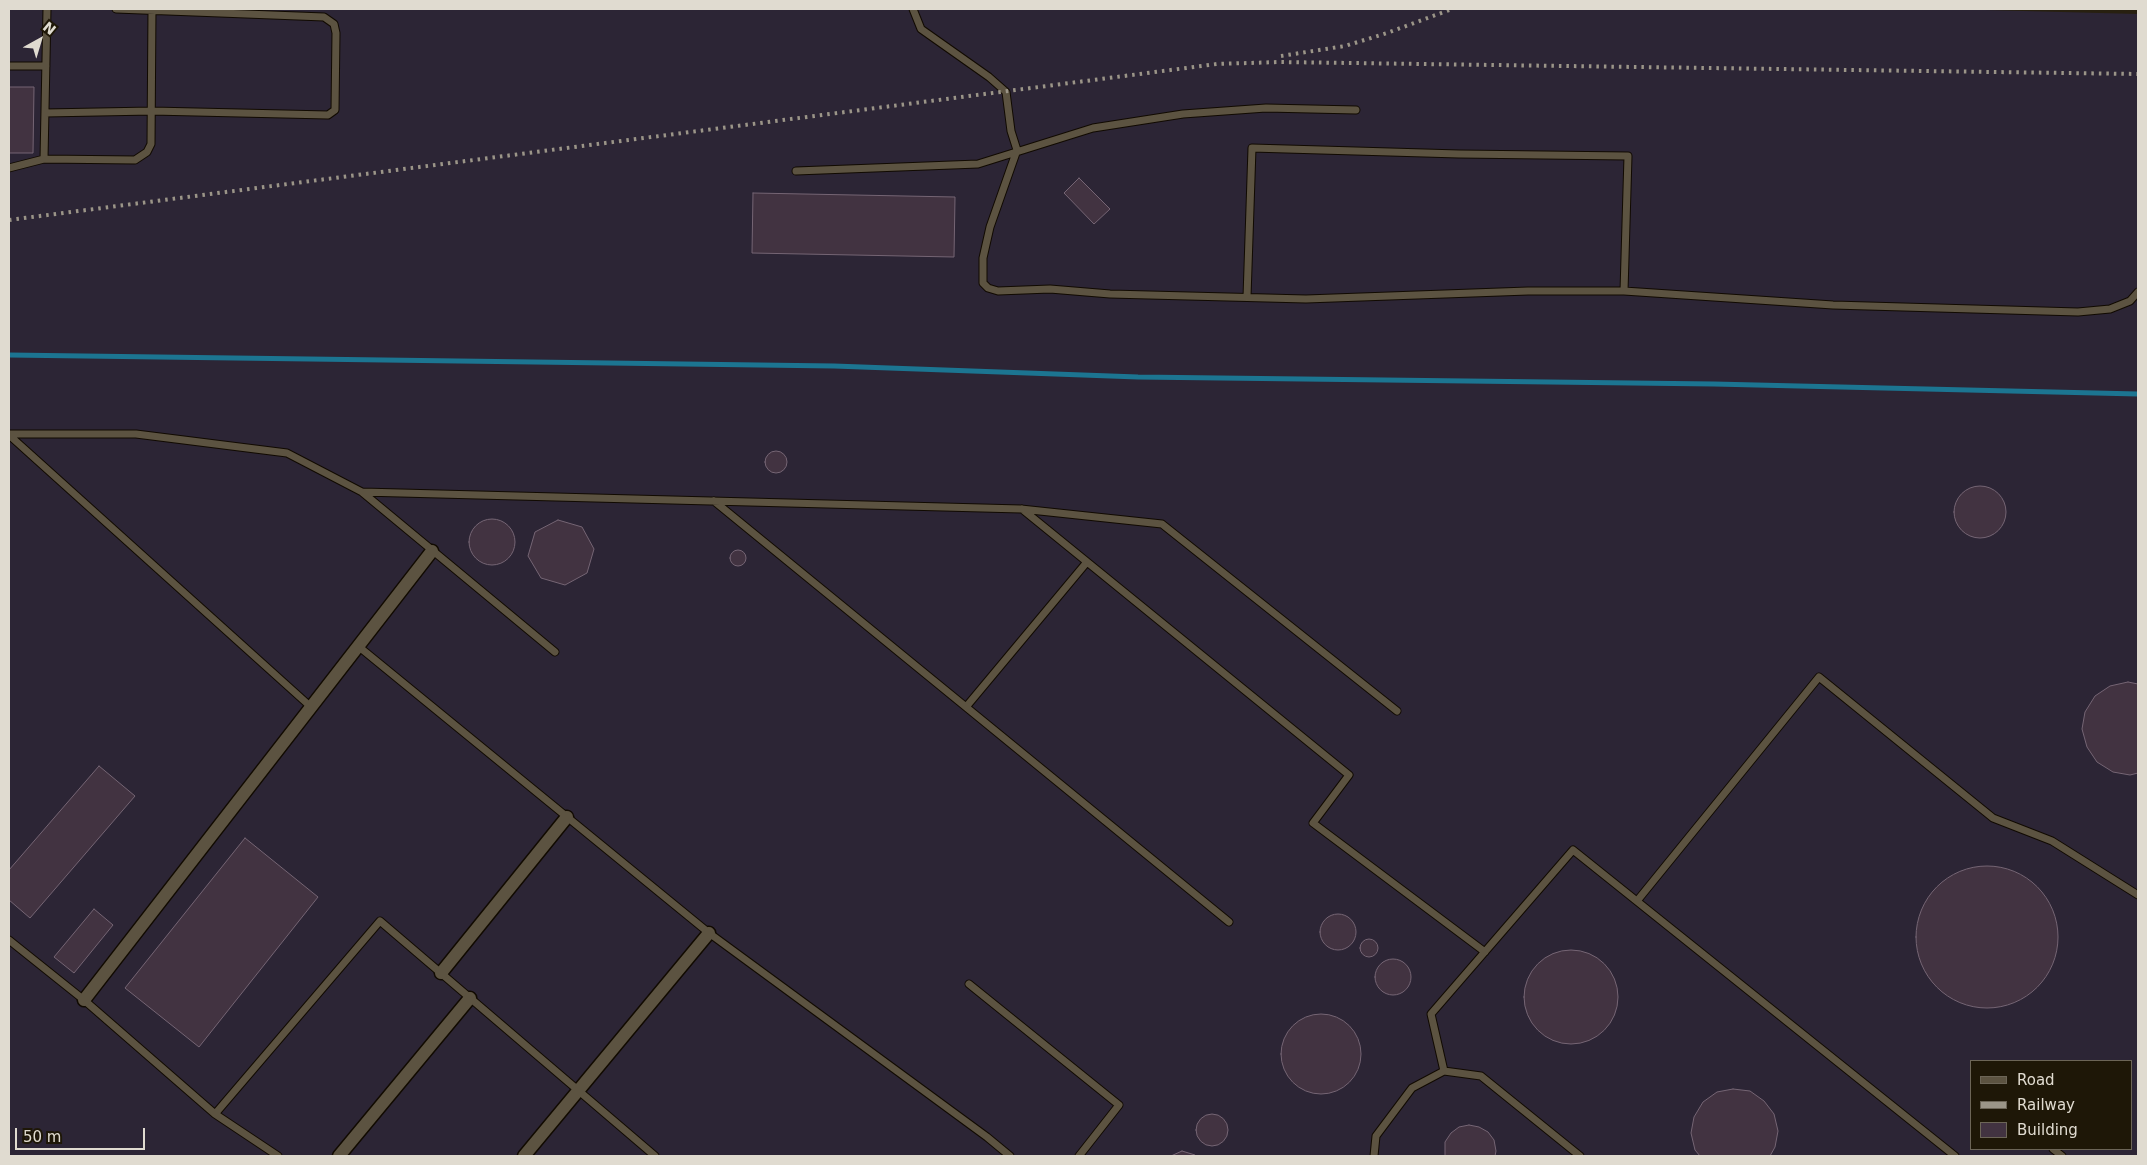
<!DOCTYPE html>
<html>
<head>
<meta charset="utf-8">
<style>
  body { margin:0 }
  #map { position:relative; width:2147px; height:1165px; overflow:hidden; background:#282010; font-family:"DejaVu Sans",sans-serif }
  canvas { display:block }
  .frame { position:absolute; inset:0; border:10px solid #e0dbd0; pointer-events:none }
  .legend { position:absolute; left:1970px; top:1060px; width:162px; height:90px; box-sizing:border-box; background:#1e1707; border:1px solid #6c6557; margin:0; padding:6px 9px; list-style:none; font-size:15px; color:#e0dbd0 }
  .legend li { display:flex; align-items:center; gap:10px; height:25px }
  .legend b { width:25px; border:1px solid #6c6557 }
  .north { position:absolute; left:15px; top:15px; width:50px; height:50px; -webkit-text-stroke:4px #1e1707; paint-order:stroke; rotate:39deg; font-size:14px; font-weight:700; line-height:20px; text-align:center; color:#e0dbd0 }
  .north::after { content:''; display:block; margin:auto; width:18px; height:22px; background:#e0dbd0; clip-path:polygon(50% 0,100% 100%,50% 72%,0 100%) }
  .scale { position:absolute; left:15px; top:1128px; width:130px; height:22px; box-sizing:border-box; border:2px solid #e0dbd0; border-top:0; padding-left:6px; font-size:15px; line-height:18px; white-space:nowrap; color:#e0dbd0; -webkit-text-stroke:4px #1e1707; paint-order:stroke }
</style>
</head>
<body>
<div id="map">
<canvas width="2147" height="1165"></canvas>
<div class="frame"></div>
<ul class="legend">
<li><b style="height:6px;background:#5c5341"></b>Road</li>
<li><b style="height:6px;background:#9b9588"></b>Railway</li>
<li><b style="height:14px;background:#423341"></b>Building</li>
</ul>
<div class="north">N</div>
<div class="scale">50 m</div>
</div>
<script>
const ctx = document.querySelector('canvas').getContext('2d');
ctx.lineJoin = 'round';
function fillPath(path, color) { ctx.fillStyle = color; ctx.fill(path, 'evenodd'); }
const toPath = rows => new Path2D(rows.map(r => 'M' + r).join(''));
function trace(path, color, width, dash) { ctx.strokeStyle = color; ctx.lineWidth = width; ctx.lineCap = dash ? 'butt' : 'round'; ctx.setLineDash(dash || []); ctx.stroke(path); }
const industrial = toPath([
  [9,9,1948,9,2138,14,2138,1156,9,1156],
  [1971,1061,2131,1061,2131,1149,1971,1149]
]);
const stream = toPath([
  [9,355,834,366,1138,377,1714,384,2138,394]
]);
const building = toPath([
  [9,87,34,87,33,153,9,153,9,87],
  [1079,178,1110,209,1094,224,1064,193,1079,178],
  [753,193,955,197,954,257,752,253,753,193],
  '765 462a11 11 0 1 1 22 0a11 11 0 1 1-22 0Z',
  '1954 512a26 26 0 1 1 52 0a26 26 0 1 1-52 0Z',
  '469 542a23 23 0 1 1 46 0a23 23 0 1 1-46 0Z',
  [558,520,582,527,594,549,587,573,565,585,541,578,528,556,535,532,558,520],
  '730 558a8 8 0 1 1 16 0a8 8 0 1 1-16 0Z',
  [2128,682,2138,684,2138,773,2130,775,2113,772,2097,762,2087,747,2082,729,2085,712,2095,696,2110,686,2128,682],
  [99,766,135,796,30,918,9,900,9,870,99,766],
  [245,838,318,897,199,1047,125,988,245,838],
  '1916 937a71 71 0 1 1 142 0a71 71 0 1 1-142 0Z',
  [94,909,113,925,74,973,54,957,94,909],
  '1320 932a18 18 0 1 1 36 0a18 18 0 1 1-36 0Z',
  '1360 948a9 9 0 1 1 18 0a9 9 0 1 1-18 0Z',
  '1524 997a47 47 0 1 1 94 0a47 47 0 1 1-94 0Z',
  '1375 977a18 18 0 1 1 36 0a18 18 0 1 1-36 0Z',
  '1281 1054a40 40 0 1 1 80 0a40 40 0 1 1-80 0Z',
  [1733,1089,1750,1091,1764,1101,1774,1114,1778,1131,1775,1147,1770,1156,1700,1156,1695,1150,1691,1133,1694,1117,1703,1102,1717,1092,1733,1089],
  '1196 1130a16 16 0 1 1 32 0a16 16 0 1 1-32 0Z',
  [1469,1125,1479,1127,1488,1132,1494,1140,1496,1151,1495,1156,1445,1156,1445,1142,1451,1133,1459,1127,1469,1125],
  [1182,1151,1195,1155,1196,1156,1171,1156,1182,1151]
]);
const service = toPath([
  [913,9,921,29,989,77,1006,92,1011,131,1017,150,990,227,983,258,983,283,988,288,998,291,1050,289,1110,294,1306,299,1528,291,1624,291,1833,305,2078,312,2110,309,2130,301,2138,292],
  [9,66,46,66],
  [45,113,152,111,328,115,335,110,336,33,334,24,324,17,116,9],
  [44,159,47,9],
  [9,168,44,159,135,160,147,152,151,144,152,9],
  [796,171,978,164,1093,128,1183,114,1266,108,1356,110],
  [1247,297,1252,148,1459,154,1628,156,1624,291],
  [9,434,136,434,287,453,362,492,1021,509,1162,524,1397,711],
  [9,435,311,707],
  [362,492,555,652],
  [714,501,1229,922],
  [1022,509,1349,775,1313,823,1485,952],
  [358,646,709,933,987,1137,1010,1156],
  [966,707,1087,562],
  [1637,901,1819,677,1993,818,2052,841,2138,895],
  [9,940,84,1000,215,1114,278,1156],
  [969,984,1119,1105,1079,1156],
  [1444,1071,1431,1014,1573,850,1955,1156],
  [215,1114,380,921,655,1156],
  [2053,1149,2062,1156],
  [1374,1156,1376,1136,1412,1088,1444,1071,1481,1076,1580,1156]
]);
const minor = toPath([
  [441,973,567,817],
  [84,1000,432,551],
  [339,1156,470,998],
  [524,1156,709,933]
]);
const rail = toPath([
  [1281,56,1345,46,1387,33,1452,9],
  [9,220,1217,64,1279,62,2138,74]
]);
fillPath(industrial, '#2c2535');
trace(stream, '#1c7591', 5);
fillPath(building, '#423341');
trace(building, '#756574', 1);
trace(service, '#110a00', 9);
trace(minor, '#110a00', 15);
trace(service, '#5c5341', 7);
trace(minor, '#5c5341', 12);
trace(rail, '#9b9588', 4, [2.5, 5]);
</script>
</body>
</html>
